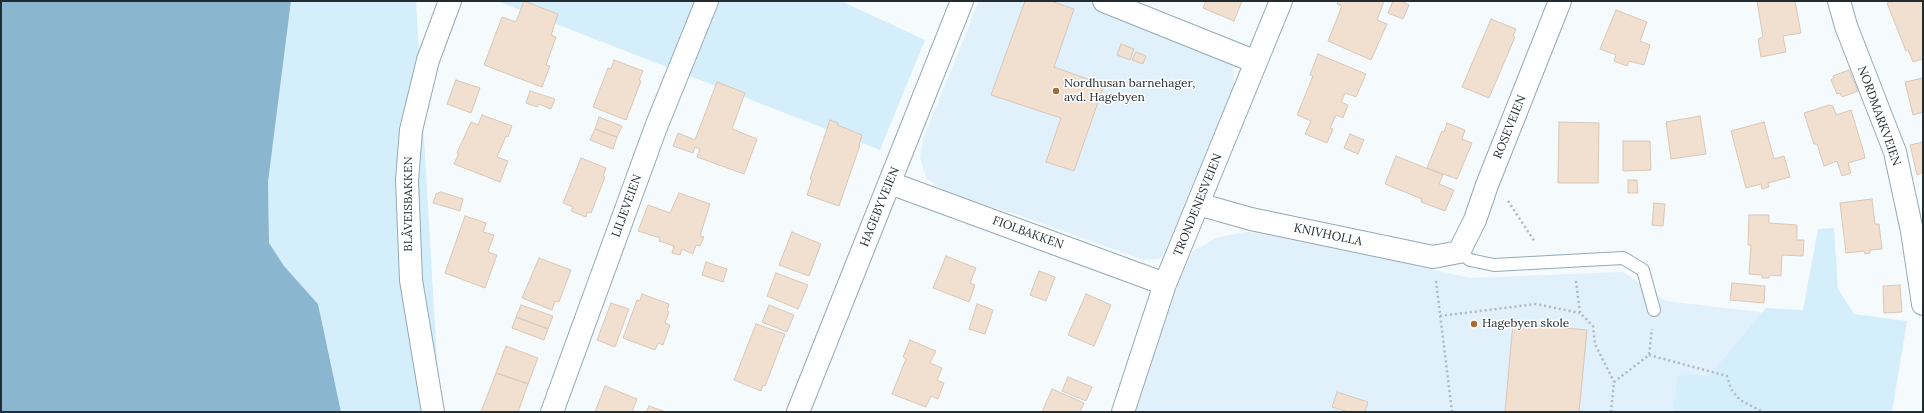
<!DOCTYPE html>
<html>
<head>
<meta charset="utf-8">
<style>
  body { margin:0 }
  #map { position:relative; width:1924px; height:413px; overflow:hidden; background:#f5fafd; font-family:Lora,serif }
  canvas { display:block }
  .frame { position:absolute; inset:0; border:2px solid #232c31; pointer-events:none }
</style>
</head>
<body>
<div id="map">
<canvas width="1924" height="413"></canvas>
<div class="frame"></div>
</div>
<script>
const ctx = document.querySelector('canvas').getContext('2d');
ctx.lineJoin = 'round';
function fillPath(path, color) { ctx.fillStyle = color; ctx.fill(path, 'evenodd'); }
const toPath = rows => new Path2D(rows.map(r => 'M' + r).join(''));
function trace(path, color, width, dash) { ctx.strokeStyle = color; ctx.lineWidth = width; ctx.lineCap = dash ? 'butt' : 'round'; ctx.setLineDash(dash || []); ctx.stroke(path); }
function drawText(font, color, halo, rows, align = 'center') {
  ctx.font = font + ' Lora,serif'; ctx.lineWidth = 3; ctx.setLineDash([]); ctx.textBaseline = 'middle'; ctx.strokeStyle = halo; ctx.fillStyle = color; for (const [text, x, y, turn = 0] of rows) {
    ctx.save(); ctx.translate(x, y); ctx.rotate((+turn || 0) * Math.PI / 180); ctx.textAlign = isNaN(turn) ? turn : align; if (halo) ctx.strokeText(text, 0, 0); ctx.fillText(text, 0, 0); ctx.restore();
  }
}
const built = toPath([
  [979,1,1086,1,1229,59,1233,65,1234,77,1233,87,1163,256,1159,259,1143,260,1024,217,945,192,926,178,920,158,923,139],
  [1244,232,1274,233,1470,278,1623,272,1666,301,1785,315,1768,412,1133,412,1181,276,1193,251,1216,238]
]);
const green = toPath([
  [291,1,416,1,440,412,341,412,318,304,284,266,269,243,268,182],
  [497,1,841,1,925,40,880,150],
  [1834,228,1838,289,1854,314,1907,321,1892,412,1673,412,1677,378,1682,373,1709,376,1766,308,1803,310,1818,229]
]);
const water = toPath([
  [1,1,291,1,268,182,269,243,284,266,318,304,341,412,1,412]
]);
const building = toPath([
  [524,1,558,14,551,35,556,37,546,65,550,66,542,87,484,65,502,17,516,22,524,1],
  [1025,1,1051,1,1074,9,1054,67,1104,85,1074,171,1046,162,1061,118,991,95,1025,1],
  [1206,1,1242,1,1234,21,1203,8,1206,1],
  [1338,1,1384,1,1377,20,1387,24,1371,60,1328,41,1342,6,1337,4,1338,1],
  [1393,1,1401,1,1409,5,1403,19,1388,13,1393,1],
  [1757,1,1795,1,1801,33,1783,36,1786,52,1761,57,1758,39,1763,37,1757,1],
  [1892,1,1923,1,1923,59,1913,62,1908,50,1906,51,1887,3,1892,1],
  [1616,10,1647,22,1640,41,1650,45,1644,65,1629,61,1627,66,1614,61,1616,55,1600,49,1616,10],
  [1491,19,1516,29,1513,36,1515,37,1489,98,1462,87,1491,19],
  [1121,44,1134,49,1130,60,1117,55,1121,44],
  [1136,52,1146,56,1143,64,1132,60,1136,52],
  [1318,54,1366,74,1356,97,1345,93,1341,102,1348,105,1343,118,1336,115,1330,128,1333,129,1327,143,1305,134,1311,121,1297,115,1313,76,1310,75,1318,54],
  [614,60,643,71,639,80,641,81,626,120,593,107,608,68,611,69,614,60],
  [1849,70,1858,91,1842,97,1840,93,1837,94,1831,80,1834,78,1833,76,1849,70],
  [1923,78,1923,112,1913,115,1905,82,1923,78],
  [456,80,480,88,471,113,447,104,456,80],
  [717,82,745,93,732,129,757,139,744,174,697,157,700,149,695,147,693,153,673,146,678,133,695,140,717,82],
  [530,91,555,99,551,109,539,104,537,107,526,103,530,91],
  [1829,105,1833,106,1836,115,1851,110,1864,153,1865,158,1848,163,1851,173,1842,176,1837,161,1824,166,1817,144,1814,144,1804,113,1829,105],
  [482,115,512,126,508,137,506,136,497,157,508,161,500,182,454,164,459,153,457,153,471,122,478,125,482,115],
  [1700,116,1706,154,1671,159,1666,122,1700,116],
  [599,117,622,126,617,137,595,129,599,117],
  [830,120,838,123,837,125,862,135,859,145,860,145,839,206,807,195,812,180,810,179,830,120],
  [1559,122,1599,123,1598,183,1558,183,1559,122],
  [1764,122,1774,159,1784,156,1790,177,1768,183,1769,187,1762,189,1761,184,1746,188,1731,131,1764,122],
  [1447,123,1465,130,1462,139,1472,143,1457,179,1427,168,1442,131,1444,132,1447,123],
  [595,129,617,137,613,149,590,140,595,129],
  [1350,134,1364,140,1358,154,1344,148,1350,134],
  [1623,141,1650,141,1651,170,1623,171,1623,141],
  [1923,142,1923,172,1917,175,1910,145,1923,142],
  [1396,156,1443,175,1439,184,1454,190,1445,211,1421,202,1422,199,1385,184,1396,156],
  [581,158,606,168,603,176,605,177,591,213,587,212,586,217,571,211,573,207,563,203,581,158],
  [1628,180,1637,180,1638,193,1628,193,1628,180],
  [441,192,463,199,460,211,433,203,436,194,441,192],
  [679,193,710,204,700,236,704,237,700,246,696,245,693,254,682,249,680,255,672,253,674,246,659,241,660,238,638,231,648,205,670,213,679,193],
  [1872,199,1875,224,1879,224,1882,249,1870,250,1870,253,1865,254,1864,251,1846,253,1840,203,1872,199],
  [1654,203,1665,204,1663,226,1652,225,1654,203],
  [1749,215,1769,215,1769,223,1797,225,1797,240,1804,240,1803,256,1782,255,1781,276,1770,275,1769,278,1762,278,1762,275,1749,274,1751,245,1748,245,1749,215],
  [465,216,486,223,483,232,494,235,488,252,497,255,485,288,445,273,465,216],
  [792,232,821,244,809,276,779,265,792,232],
  [946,256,976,268,970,283,975,285,969,302,933,288,946,256],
  [539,258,571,270,559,302,555,301,552,310,522,298,539,258],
  [706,262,727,269,723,282,702,275,706,262],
  [1039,271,1055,277,1046,301,1030,295,1039,271],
  [776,273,808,285,798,309,767,296,776,273],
  [1732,283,1765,286,1764,303,1730,300,1732,283],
  [1900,285,1902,312,1884,313,1883,286,1900,285],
  [642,294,669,304,667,311,669,312,665,323,670,325,663,345,658,343,655,350,623,338,637,300,640,301,642,294],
  [1086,294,1111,305,1094,346,1068,335,1086,294],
  [611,303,629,309,615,347,597,340,611,303],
  [977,304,993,310,985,334,969,329,977,304],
  [521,305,553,316,548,329,516,317,521,305],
  [769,305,794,315,787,332,762,322,769,305],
  [516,317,548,329,544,340,512,328,516,317],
  [1513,323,1587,330,1579,412,1505,412,1513,323],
  [756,324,785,334,765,386,763,385,761,391,734,380,756,324],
  [910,340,936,351,930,363,942,368,937,380,944,383,938,399,931,396,926,407,892,394,906,359,903,357,910,340],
  [506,346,538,358,528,384,496,373,506,346],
  [496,373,528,384,518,412,481,412,496,373],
  [1068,377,1092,387,1086,401,1062,391,1068,377],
  [605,386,637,399,632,412,595,412,605,386],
  [1052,389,1084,403,1080,412,1042,412,1052,389],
  [1337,392,1368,402,1365,412,1349,412,1332,407,1337,392],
  [649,406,666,412,646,412,649,406]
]);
const path = toPath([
  [1508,201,1535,242],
  [1436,281,1452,412],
  [1576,281,1580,313,1593,326,1595,344,1614,382],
  [1440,316,1536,304,1580,313],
  [1649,355,1727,376,1731,389,1740,400,1763,412],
  [1611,412,1614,382,1649,355,1652,329]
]);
const lane = toPath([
  [1459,252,1470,260,1494,265,1623,258,1643,270,1654,310]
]);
const street = toPath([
  [1104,1,1256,62],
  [1839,1,1846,26,1895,152,1912,231,1923,304],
  [890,183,1165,284],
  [1198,204,1251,219,1433,257,1459,252,1475,220,1487,185,1560,1],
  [433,412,411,280,407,180,411,130,428,60,450,1],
  [552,412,656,127,707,1],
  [1123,412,1165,284,1281,1]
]);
const secondary = toPath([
  [798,412,962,1]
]);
const markers = [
  [1056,91,4,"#a76b2e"],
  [1474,324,4,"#a76b2e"]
];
const poiNames = [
  ["Nordhusan barnehager,",1064,84],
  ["avd. Hagebyen",1064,98],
  ["Hagebyen skole",1482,324]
];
const streetNames = [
  ["NORDMARKVEIEN",1879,116,70],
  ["ROSEVEIEN",1510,127,-68],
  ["BLÅVEISBAKKEN",409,204,-90],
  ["TRONDENESVEIEN",1198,205,-68],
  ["LILJEVEIEN",627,206,-70],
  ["HAGEBYVEIEN",880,207,-68],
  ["FIOLBAKKEN",1028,233,20],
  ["KNIVHOLLA",1328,235,12]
];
fillPath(built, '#e0f1fc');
fillPath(green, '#d5eefc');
fillPath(water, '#8ab6cf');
fillPath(building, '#f1dfcf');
trace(building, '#d9c7b7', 1);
trace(lane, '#94a9b5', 14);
trace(street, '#94a9b5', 24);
trace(secondary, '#94a9b5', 24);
trace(path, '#b1b7bb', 2.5, [2, 3]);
trace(lane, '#fff', 12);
trace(street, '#fff', 22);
trace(secondary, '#fff', 22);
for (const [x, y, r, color] of markers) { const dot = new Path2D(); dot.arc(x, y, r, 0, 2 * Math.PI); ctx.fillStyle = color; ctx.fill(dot); trace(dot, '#fff', 1.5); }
drawText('12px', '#232c31', '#fff', poiNames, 'left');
drawText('12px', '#232c31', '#fff', streetNames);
</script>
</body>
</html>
